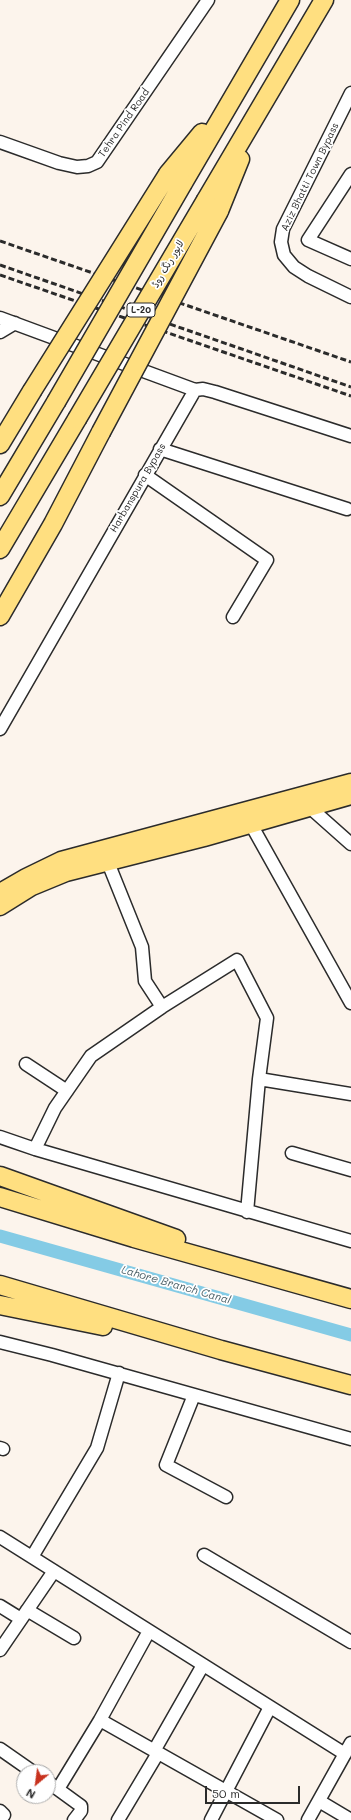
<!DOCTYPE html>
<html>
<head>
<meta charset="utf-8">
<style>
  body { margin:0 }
  #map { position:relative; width:351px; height:1820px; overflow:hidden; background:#fcf4ec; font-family:Mali,sans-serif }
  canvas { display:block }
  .north { position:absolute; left:16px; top:1764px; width:40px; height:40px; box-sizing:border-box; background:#fff; border:1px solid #aaa; border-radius:50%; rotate:209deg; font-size:11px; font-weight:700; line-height:16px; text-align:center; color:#2b2b2b }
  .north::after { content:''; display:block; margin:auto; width:14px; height:18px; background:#c8321e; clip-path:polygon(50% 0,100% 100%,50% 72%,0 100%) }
  .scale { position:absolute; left:205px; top:1786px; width:95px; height:18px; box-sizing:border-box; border:2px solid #2b2b2b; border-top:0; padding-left:5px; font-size:12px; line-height:14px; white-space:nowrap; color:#2b2b2b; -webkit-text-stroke:3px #fff; paint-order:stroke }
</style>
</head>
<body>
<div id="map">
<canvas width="351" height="1820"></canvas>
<div class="north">N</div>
<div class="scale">50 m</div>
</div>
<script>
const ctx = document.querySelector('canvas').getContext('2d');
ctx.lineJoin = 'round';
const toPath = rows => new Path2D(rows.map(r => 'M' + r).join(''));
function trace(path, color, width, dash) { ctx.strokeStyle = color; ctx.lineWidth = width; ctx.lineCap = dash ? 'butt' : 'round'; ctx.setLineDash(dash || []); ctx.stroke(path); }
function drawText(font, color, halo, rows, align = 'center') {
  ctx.font = font + ' Mali,"Playpen Sans Arabic",sans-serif'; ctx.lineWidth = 3.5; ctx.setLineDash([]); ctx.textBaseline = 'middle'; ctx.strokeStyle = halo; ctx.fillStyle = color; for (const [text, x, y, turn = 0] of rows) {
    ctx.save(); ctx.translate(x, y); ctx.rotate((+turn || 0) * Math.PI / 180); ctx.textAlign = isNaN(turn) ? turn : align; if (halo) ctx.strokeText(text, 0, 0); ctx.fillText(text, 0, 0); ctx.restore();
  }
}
const canal = toPath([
  [0,1236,351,1335]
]);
const minor = toPath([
  [351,93,283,229,281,242,284,255,294,267,308,276,351,297],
  [0,142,59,163,77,167,88,166,97,162,208,0],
  [351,174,308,240,351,259],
  [0,318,195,390,203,389,215,392,351,436],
  [0,332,15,323],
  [160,449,347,509],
  [145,475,267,560,233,617],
  [0,729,195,390],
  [306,804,351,844],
  [248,819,351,1003],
  [105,855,142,947,145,981,162,1007,237,960,267,1018,259,1079,351,1094],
  [26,1064,67,1091],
  [0,1137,35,1149,351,1241],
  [35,1149,55,1108,91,1056,162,1007],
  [292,1153,351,1170],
  [247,1212,259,1079],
  [0,1342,52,1355,351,1439],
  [194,1395,166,1465,226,1497],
  [0,1448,3,1449],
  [0,1537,345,1754],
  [204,1555,351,1642],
  [32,1557,97,1448,119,1373],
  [0,1606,21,1619],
  [27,1610,74,1638],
  [149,1631,100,1720,277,1820],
  [0,1650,54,1571],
  [0,1749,33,1772],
  [154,1751,203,1665],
  [48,1782,81,1806,81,1811,74,1820],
  [58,1789,100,1720],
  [319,1801,351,1820],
  [0,1811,4,1815,0,1820],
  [118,1820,158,1753],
  [211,1820,270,1707],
  [308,1820,351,1743]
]);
const major = toPath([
  [0,892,26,877,61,860,351,782],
  [0,907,32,887,66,873,204,838,351,796]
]);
const highway = toPath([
  [168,174,202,133],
  [183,183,290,0],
  [206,200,324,0],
  [219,211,240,159],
  [0,444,32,391],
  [0,496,56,402],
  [0,549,77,419],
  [0,616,53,524,101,432],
  [0,1176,176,1239],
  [0,1197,134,1238,351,1299],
  [0,1285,221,1350,351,1385],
  [0,1305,103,1326]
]);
const rail = toPath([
  [0,241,351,362],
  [0,265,351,387],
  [0,275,351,396]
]);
const highwayBridge = toPath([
  [32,391,168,174],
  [56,402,183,183],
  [77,419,206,200],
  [101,432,219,211]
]);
const shields = [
  [141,310,28]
];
const shieldNames = [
  ["L-20",141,310]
];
const streetNames = [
  ["Tehra Pind Road",124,123,-55],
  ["Aziz Bhatti Town Bypass",310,177,-64],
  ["لاہور رنگ روڈ",168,264,-60],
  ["Harbanspura Bypass",138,488,-60]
];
const waterNames = [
  ["Lahore Branch Canal",176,1285,16]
];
trace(canal, '#84cbe5', 13);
trace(minor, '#2b2b2b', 15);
trace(major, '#2b2b2b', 19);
trace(highway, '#2b2b2b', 21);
trace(minor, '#fff', 12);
trace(major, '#ffdf80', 16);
trace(highway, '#ffdf80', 18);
trace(rail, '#2b2b2b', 3, [6, 3]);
trace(highwayBridge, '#2b2b2b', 21, []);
trace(highwayBridge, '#ffdf80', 18);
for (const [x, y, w] of shields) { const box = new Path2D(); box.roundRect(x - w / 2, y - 7, w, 14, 3); ctx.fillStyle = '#fff'; ctx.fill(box); trace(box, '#2b2b2b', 1); }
drawText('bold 9px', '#2b2b2b', null, shieldNames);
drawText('10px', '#2b2b2b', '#fff', streetNames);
drawText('italic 11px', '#465b63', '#fff', waterNames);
</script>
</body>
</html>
